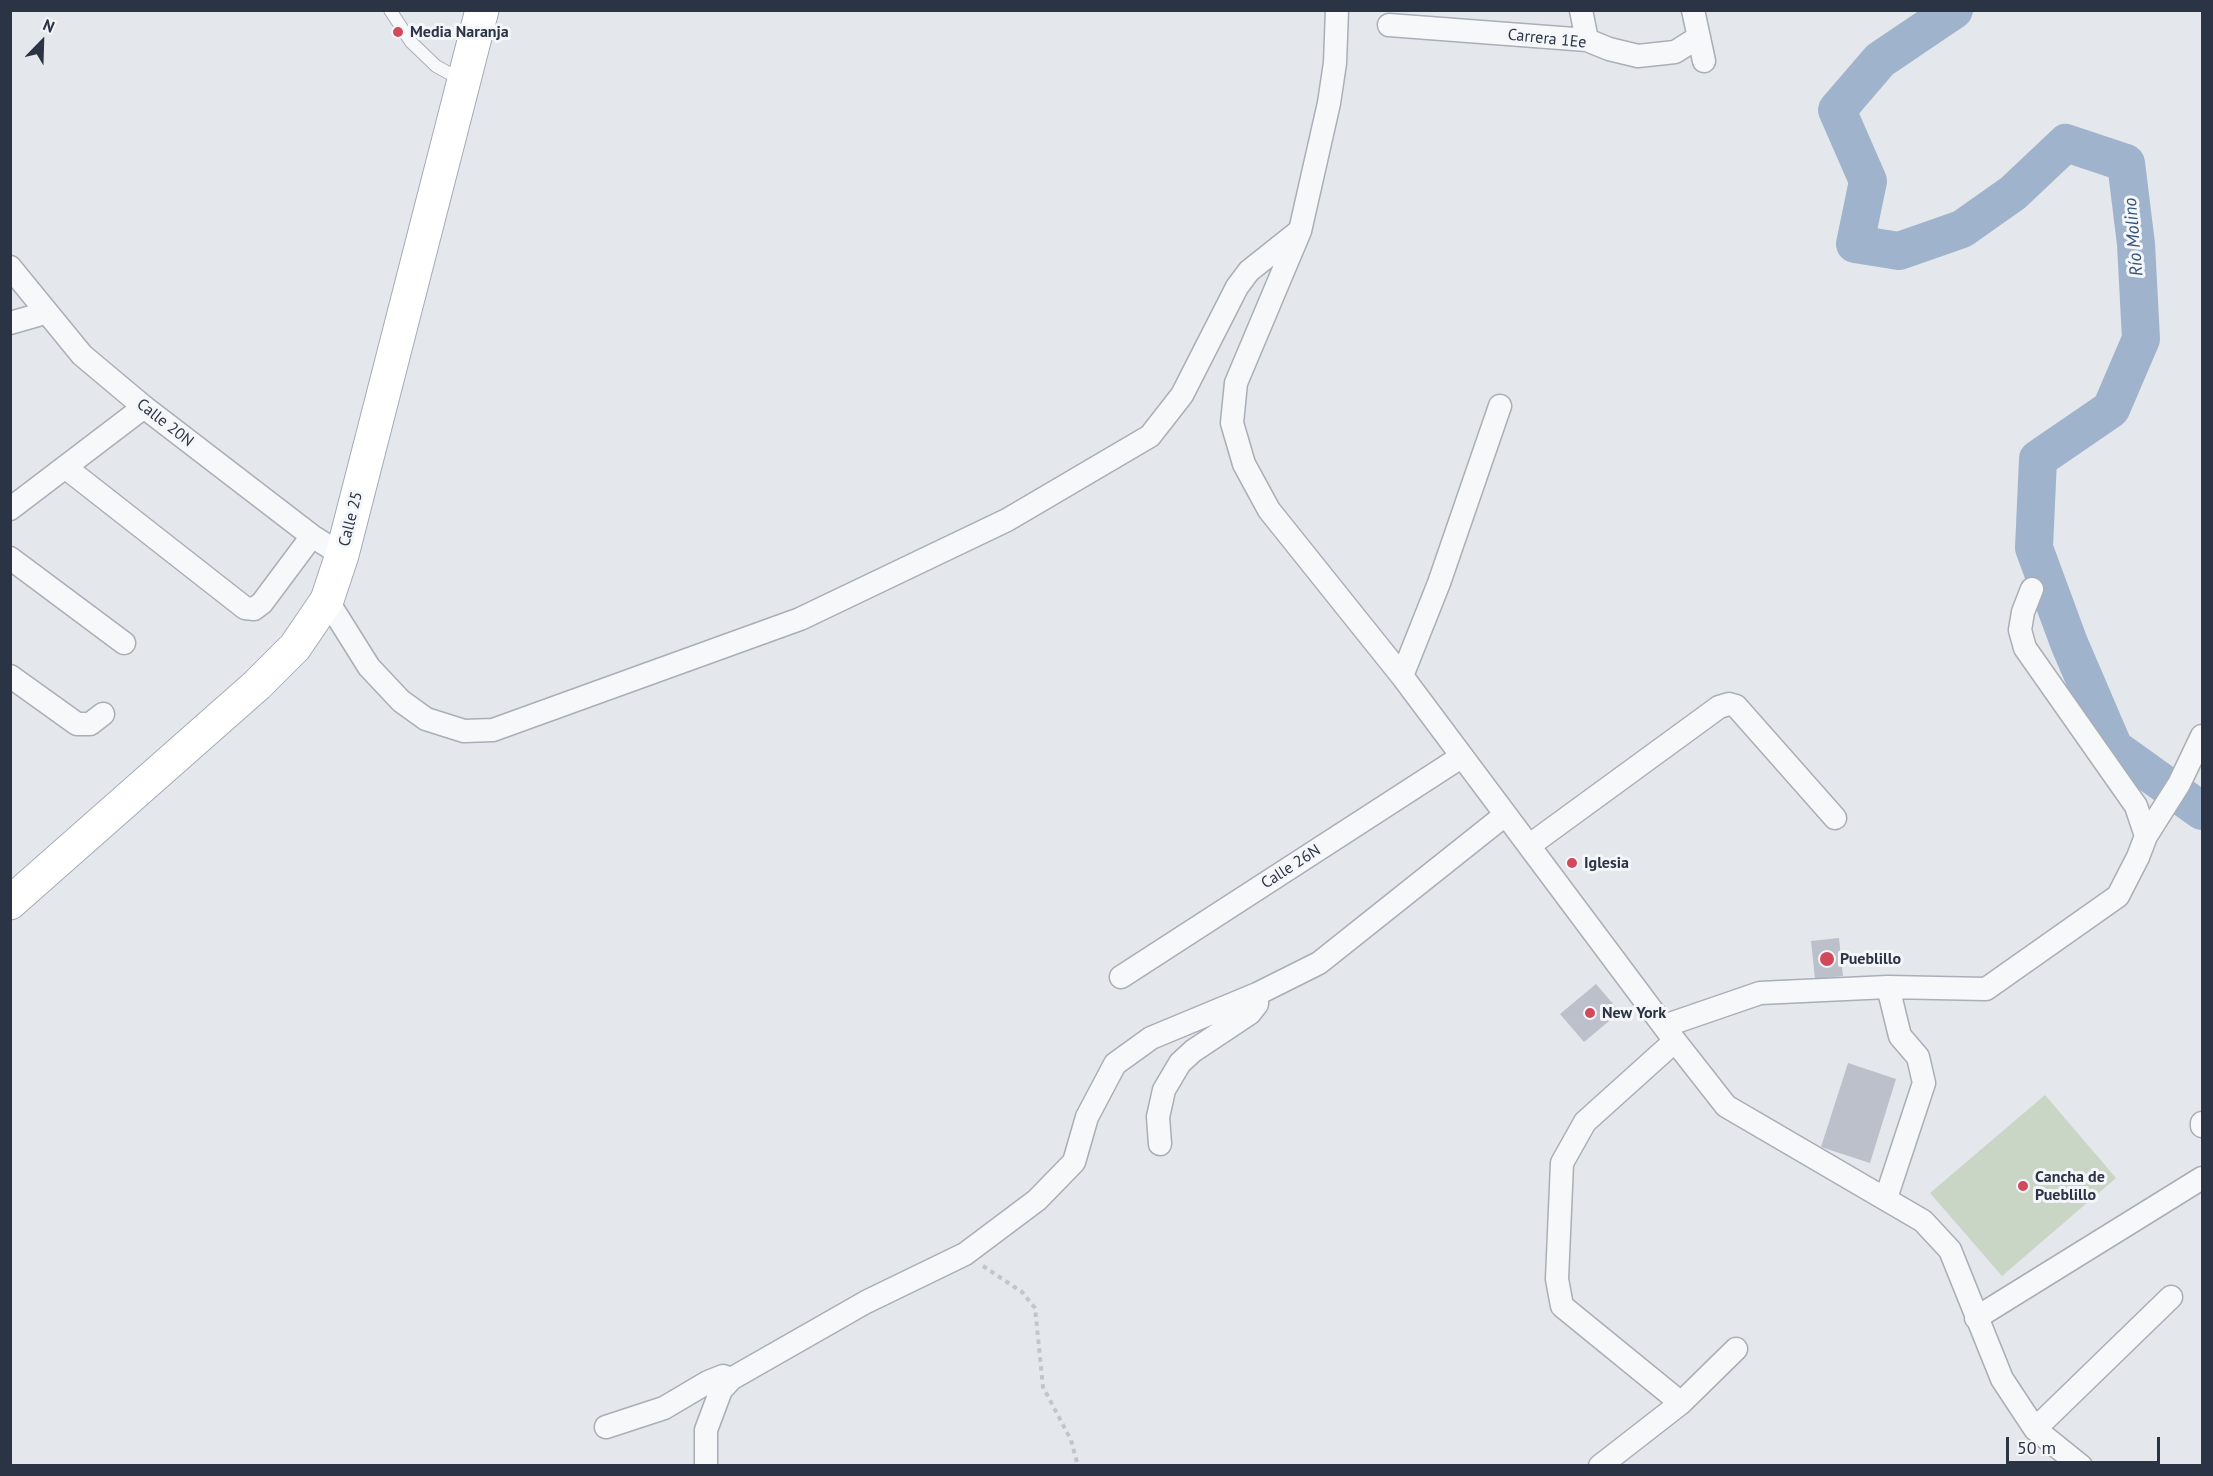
<!DOCTYPE html>
<html>
<head>
<meta charset="utf-8">
<style>
  body { margin:0 }
  #map { position:relative; width:2213px; height:1476px; overflow:hidden; background:#e4e7ec; font-family:"PT Sans",sans-serif }
  canvas { display:block }
  .frame { position:absolute; inset:0; border:12px solid #2b3445; pointer-events:none }
  .north { position:absolute; left:12px; top:12px; width:60px; height:60px; -webkit-text-stroke:4px #f4f6f9; paint-order:stroke; rotate:23deg; font-size:16px; font-weight:700; line-height:24px; text-align:center; color:#2b3445 }
  .north::after { content:''; display:block; margin:auto; width:21px; height:27px; background:#2b3445; clip-path:polygon(50% 0,100% 100%,50% 72%,0 100%) }
  .scale { position:absolute; left:2006px; top:1437px; width:154px; height:27px; box-sizing:border-box; border:3px solid #2b3445; border-top:0; padding-left:8px; font-size:18px; line-height:21px; white-space:nowrap; color:#2b3445; -webkit-text-stroke:4px #f4f6f9; paint-order:stroke }
</style>
</head>
<body>
<div id="map">
<canvas width="2213" height="1476"></canvas>
<div class="frame"></div>
<div class="north">N</div>
<div class="scale">50 m</div>
</div>
<script>
const ctx = document.querySelector('canvas').getContext('2d');
ctx.lineJoin = 'round';
function fillPath(path, color) { ctx.fillStyle = color; ctx.fill(path, 'evenodd'); }
const toPath = rows => new Path2D(rows.map(r => 'M' + r).join(''));
function trace(path, color, width, dash) { ctx.strokeStyle = color; ctx.lineWidth = width; ctx.lineCap = dash ? 'butt' : 'round'; ctx.setLineDash(dash || []); ctx.stroke(path); }
function drawText(font, color, halo, rows, align = 'center') {
  ctx.font = font + ' "PT Sans",sans-serif'; ctx.lineWidth = 6; ctx.setLineDash([]); ctx.textBaseline = 'middle'; ctx.strokeStyle = halo; ctx.fillStyle = color; for (const [text, x, y, turn = 0] of rows) {
    ctx.save(); ctx.translate(x, y); ctx.rotate((+turn || 0) * Math.PI / 180); ctx.textAlign = isNaN(turn) ? turn : align; if (halo) ctx.strokeText(text, 0, 0); ctx.fillText(text, 0, 0); ctx.restore();
  }
}
const green = toPath([
  [2045,1095,2116,1178,2002,1276,1930,1193]
]);
const river = toPath([
  [1954,10,1880,60,1837,110,1868,181,1855,244,1899,251,1962,229,2013,193,2066,143,2126,163,2136,244,2141,339,2111,409,2038,459,2034,548,2069,643,2114,748,2202,811]
]);
const building = toPath([
  [1839,938,1843,976,1815,979,1811,941],
  [1596,984,1620,1012,1584,1042,1560,1014],
  [1848,1063,1896,1079,1870,1163,1821,1147]
]);
const path = toPath([
  [983,1266,1022,1292,1035,1308,1043,1387,1071,1440,1078,1466]
]);
const lane = toPath([
  [390,10,411,42,436,66,463,81]
]);
const street = toPath([
  [1337,10,1335,63,1329,103,1300,231,1236,383,1232,423,1244,464,1269,510,1402,676,1675,1041,1726,1106,1923,1221,1950,1250,2002,1379,2035,1429,2081,1466],
  [1581,10,1587,40],
  [1693,10,1704,61],
  [1389,25,1587,40,1609,49,1638,56,1675,52,1699,37],
  [10,267,82,355,144,407,312,536,342,555],
  [10,323,45,313],
  [65,467,245,608,254,609,262,603,312,536],
  [10,509,144,407],
  [10,558,124,643],
  [2032,589,2023,612,2020,630,2025,648,2136,806,2146,836],
  [327,600,369,667,401,701,426,719,464,731,493,730,800,619,1007,520,1150,436,1182,395,1237,287,1249,271,1298,232],
  [10,676,77,724,90,724,103,714],
  [1402,676,1439,583,1500,406],
  [1530,845,1719,707,1729,704,1736,706,1835,818],
  [1121,977,1461,757],
  [1664,1026,1760,993,1888,987,1986,989,2118,896,2138,857,2146,836,2179,784,2202,736],
  [1675,1041,1585,1122,1562,1163,1557,1279,1562,1306,1681,1403],
  [2202,1123,2202,1126],
  [1160,1144,1158,1117,1164,1090,1180,1063,1193,1051,1250,1013,1257,1004,1257,994],
  [1886,1198,1924,1083,1918,1057,1900,1036,1888,987],
  [1976,1318,2202,1178],
  [606,1427,664,1408,708,1382,723,1376,731,1379],
  [2035,1429,2171,1297],
  [706,1466,706,1430,721,1390,731,1379,866,1302,965,1254,1037,1200,1074,1162,1087,1117,1115,1064,1151,1038,1257,994,1319,963,1505,815],
  [1600,1466,1681,1403,1736,1349]
]);
const primary = toPath([
  [10,903,257,685,295,647,327,600,342,555,482,10]
]);
const markers = [
  [398,32,6,"#d1495b"],
  [1572,863,6,"#d1495b"],
  [1827,959,8,"#d1495b"],
  [1590,1013,6,"#d1495b"],
  [2023,1186,6,"#d1495b"]
];
const poiNames = [
  ["Media Naranja",410,32],
  ["Iglesia",1584,863],
  ["Pueblillo",1840,959],
  ["New York",1602,1013],
  ["Cancha de",2035,1177],
  ["Pueblillo",2035,1195]
];
const streetNames = [
  ["Carrera 1Ee",1547,39,6],
  ["Calle 20N",165,423,38],
  ["Calle 25",351,519,-76],
  ["Calle 26N",1291,867,-33]
];
const waterNames = [
  ["Río Molino",2134,237,-95]
];
fillPath(green, '#c9d6c5');
trace(river, '#9fb4cc', 38);
fillPath(building, '#bbc0ca');
trace(lane, '#a9aeb7', 14);
trace(street, '#a9aeb7', 25);
trace(primary, '#a3abb8', 35);
trace(path, '#c2c5cb', 4, [4.5, 4.5]);
trace(lane, '#f7f8fa', 12);
trace(street, '#f7f8fa', 22);
trace(primary, '#fff', 33);
for (const [x, y, r, color] of markers) { const dot = new Path2D(); dot.arc(x, y, r, 0, 2 * Math.PI); ctx.fillStyle = color; ctx.fill(dot); trace(dot, '#f4f6f9', 2); }
drawText('bold 16px', '#2b3445', '#f4f6f9', poiNames, 'left');
drawText('16px', '#2b3445', '#f4f6f9', streetNames);
drawText('italic 18px', '#34527a', '#f4f6f9', waterNames);
</script>
</body>
</html>
